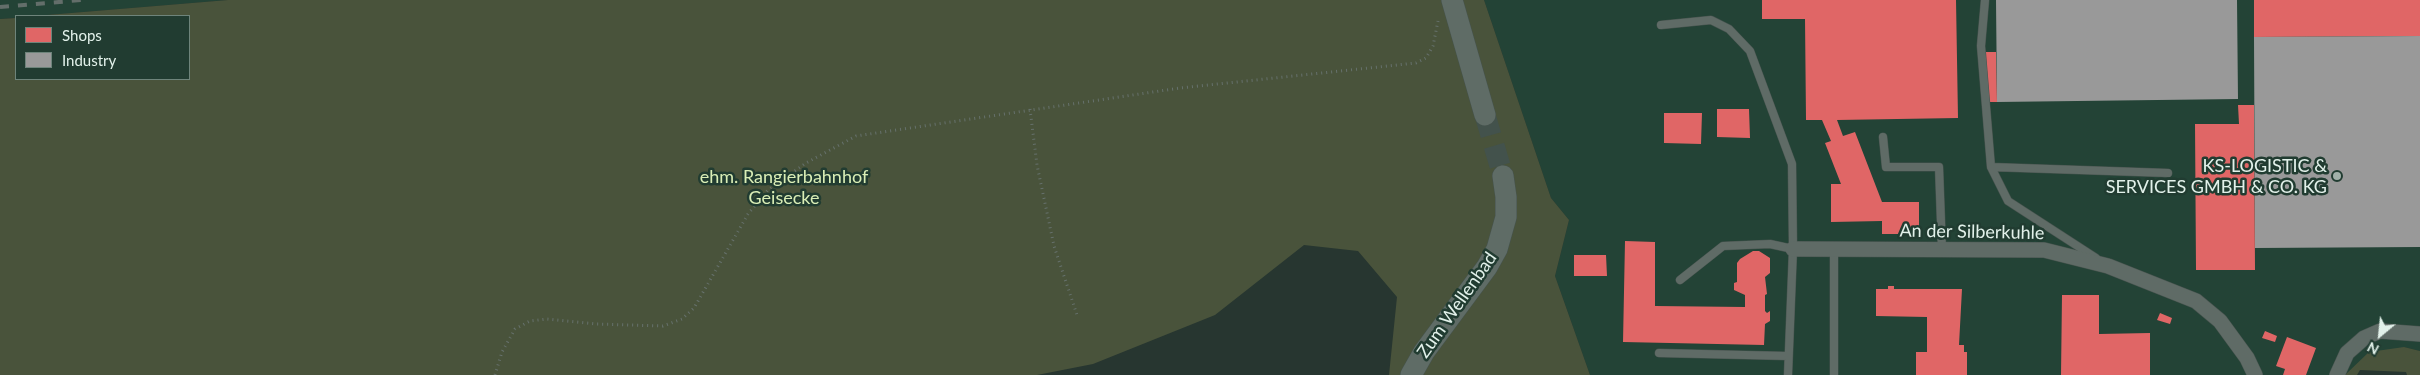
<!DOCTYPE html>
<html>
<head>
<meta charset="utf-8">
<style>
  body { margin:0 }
  #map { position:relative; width:2420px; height:375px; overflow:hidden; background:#273630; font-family:Lato,sans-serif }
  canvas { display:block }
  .legend { position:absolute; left:15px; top:15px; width:175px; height:65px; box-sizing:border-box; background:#213c31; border:1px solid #6e847b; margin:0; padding:6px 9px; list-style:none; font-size:15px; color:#e2f1ea }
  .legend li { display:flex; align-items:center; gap:10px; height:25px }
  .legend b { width:25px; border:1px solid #6e847b }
  .north { position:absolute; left:2355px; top:310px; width:50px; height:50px; -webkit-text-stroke:4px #213c31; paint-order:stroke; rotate:208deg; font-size:14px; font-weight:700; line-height:20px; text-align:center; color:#e2f1ea }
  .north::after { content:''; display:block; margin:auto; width:18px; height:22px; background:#e2f1ea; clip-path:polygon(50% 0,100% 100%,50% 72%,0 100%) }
</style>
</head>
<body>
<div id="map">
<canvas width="2420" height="375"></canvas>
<ul class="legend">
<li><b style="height:14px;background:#e06666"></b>Shops</li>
<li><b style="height:14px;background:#999"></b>Industry</li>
</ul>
<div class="north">N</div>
</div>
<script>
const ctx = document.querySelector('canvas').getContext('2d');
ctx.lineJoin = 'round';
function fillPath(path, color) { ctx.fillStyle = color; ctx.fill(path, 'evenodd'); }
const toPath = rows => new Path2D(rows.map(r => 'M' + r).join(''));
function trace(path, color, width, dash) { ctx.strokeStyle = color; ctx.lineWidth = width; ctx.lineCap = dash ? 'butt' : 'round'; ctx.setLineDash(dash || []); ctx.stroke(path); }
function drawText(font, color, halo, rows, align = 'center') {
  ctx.font = font + ' Lato,sans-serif'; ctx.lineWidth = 5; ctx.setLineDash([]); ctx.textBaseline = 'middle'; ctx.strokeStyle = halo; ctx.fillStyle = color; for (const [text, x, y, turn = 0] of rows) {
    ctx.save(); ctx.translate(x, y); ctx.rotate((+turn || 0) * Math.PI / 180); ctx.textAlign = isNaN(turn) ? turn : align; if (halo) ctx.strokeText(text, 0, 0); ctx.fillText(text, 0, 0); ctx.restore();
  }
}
const built = toPath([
  [0,0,228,0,0,19],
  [1484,0,2420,0,2420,351,2404,347,2345,375,1590,375,1555,276,1569,220,1551,198]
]);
const green = toPath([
  [228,0,1484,0,1551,198,1569,220,1555,276,1590,375,1389,375,1397,297,1358,251,1304,245,1215,315,1093,364,1037,375,0,375,0,19,16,18,16,79,189,79,189,16,35,16],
  [2404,347,2420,351,2420,375,2407,375,2406,372,2360,370,2357,375,2345,375,2369,352]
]);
const shops = toPath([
  [1762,0,1956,0,1958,118,1837,120,1843,136,1855,132,1882,202,1919,202,1919,234,1882,234,1882,221,1831,222,1831,184,1841,184,1825,143,1831,141,1822,120,1806,120,1805,19,1762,19],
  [2254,0,2420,0,2420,36,2254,37],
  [1985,52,1996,52,1997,102,1986,102],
  [2238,105,2254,105,2255,270,2196,270,2195,124,2239,124],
  [1717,109,1749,109,1750,138,1717,137],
  [1664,113,1702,113,1701,144,1664,143],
  [1625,241,1655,242,1655,306,1745,307,1745,295,1734,290,1734,283,1737,282,1737,263,1740,259,1753,251,1759,251,1770,258,1770,273,1765,277,1767,294,1765,295,1765,311,1767,313,1770,311,1770,321,1765,324,1764,345,1623,342],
  [1574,255,1606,255,1607,276,1574,276],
  [1888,286,1894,286,1894,289,1962,289,1959,345,1964,345,1964,352,1967,352,1967,375,1916,375,1916,352,1927,352,1927,317,1876,316,1876,289,1888,289],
  [2062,295,2099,295,2099,334,2150,333,2150,375,2061,375],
  [2160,313,2172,318,2170,324,2157,320],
  [2265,331,2277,336,2275,342,2262,338],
  [2287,337,2316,348,2306,375,2283,375,2285,369,2276,366]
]);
const industry = toPath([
  [1996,0,2237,0,2238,99,1997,102],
  [2420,36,2420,247,2255,248,2254,37]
]);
const secondaryTunnel = toPath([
  [1485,115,1503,176]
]);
const path = toPath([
  [1030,109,1037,165,1054,246,1078,318],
  [495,375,502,352,515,329,530,321,547,319,596,324,663,326,682,319,694,308,748,214,768,190,806,163,856,136,1180,88,1416,63,1426,58,1433,46,1438,21]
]);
const service = toPath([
  [1985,0,1981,46,1991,167,2008,201,2096,258],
  [1661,25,1711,20,1729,29,1750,51,1792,164,1793,249,1788,375],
  [1883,137,1886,167,1939,167,1942,250],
  [1991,167,2168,173],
  [1680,280,1723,246,1770,244,1793,249],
  [1659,353,1788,356],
  [1834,375,1834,249]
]);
const minor = toPath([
  [1793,249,2044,250,2108,266,2196,301,2220,321,2247,358,2255,375],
  [2337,375,2347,353,2364,338,2380,331,2420,334]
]);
const secondary = toPath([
  [1452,0,1485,115],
  [1411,375,1424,352,1487,267,1497,249,1506,217,1506,197,1503,176]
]);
const rail = toPath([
  [0,7,82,0]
]);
const markers = [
  [2337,176,5,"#a1b0a9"]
];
const poiNames = [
  ["KS-LOGISTIC &",2327,166],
  ["SERVICES GMBH & CO. KG",2327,187]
];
const parkNames = [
  ["ehm. Rangierbahnhof",784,177],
  ["Geisecke",784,198]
];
const streetNames = [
  ["An der Silberkuhle",1972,232,1],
  ["Zum Wellenbad",1457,305,-55]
];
fillPath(built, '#234336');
fillPath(green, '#49533b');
fillPath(shops, '#e06666');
fillPath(industry, '#999');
trace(secondaryTunnel, '#43524c', 21, [21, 11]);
trace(service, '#46534e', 9);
trace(minor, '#46534e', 16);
trace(secondary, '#46534e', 22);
trace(path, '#66716c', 3, [1, 4]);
trace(service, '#5f6b66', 8);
trace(minor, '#5f6b66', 15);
trace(secondary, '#5f6c66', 21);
trace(rail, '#636e6a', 4, [9, 9]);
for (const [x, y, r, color] of markers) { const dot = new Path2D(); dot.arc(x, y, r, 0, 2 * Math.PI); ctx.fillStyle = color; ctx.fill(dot); trace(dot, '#213c31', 2); }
drawText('18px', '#e2f1ea', '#213c31', poiNames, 'right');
drawText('18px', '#daeeb6', '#213c31', parkNames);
drawText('18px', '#e2f1ea', '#213c31', streetNames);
</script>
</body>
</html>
